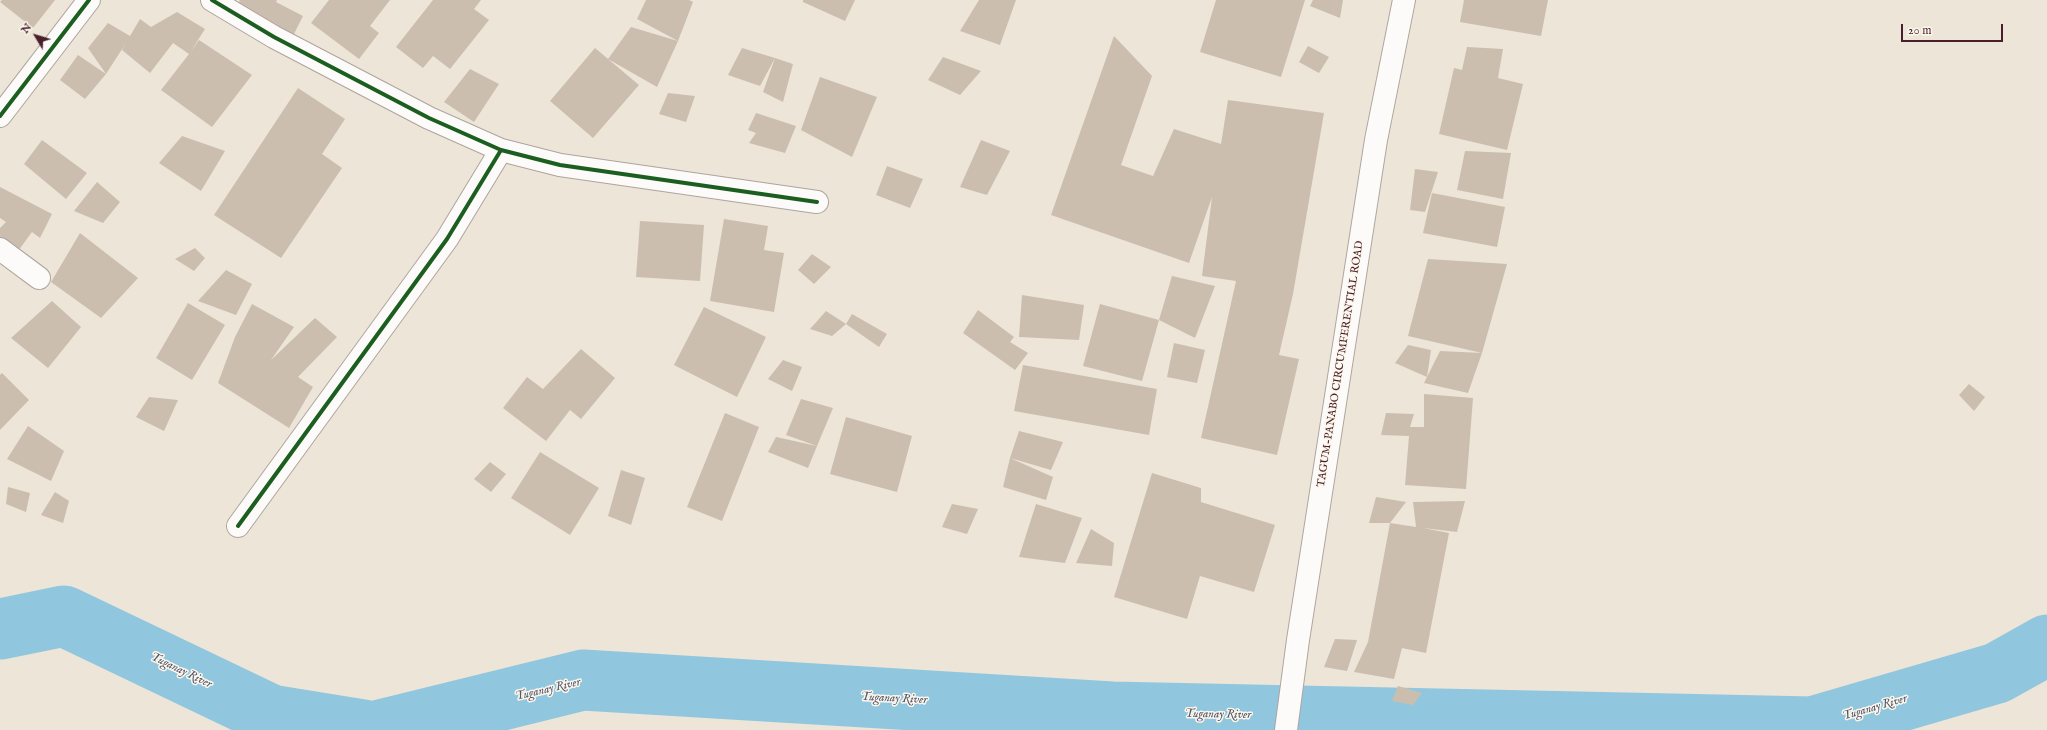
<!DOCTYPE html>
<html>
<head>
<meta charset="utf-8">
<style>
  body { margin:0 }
  #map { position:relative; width:2047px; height:730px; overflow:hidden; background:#ede5d7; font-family:"IM FELL English",serif }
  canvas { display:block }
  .north { position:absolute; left:16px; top:16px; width:40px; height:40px; -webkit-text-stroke:3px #fbf7ec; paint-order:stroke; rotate:308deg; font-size:11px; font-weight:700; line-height:16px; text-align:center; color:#4a1f2b }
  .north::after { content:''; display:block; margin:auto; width:14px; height:18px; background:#4a1f2b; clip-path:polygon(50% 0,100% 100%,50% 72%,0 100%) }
  .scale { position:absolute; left:1901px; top:24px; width:102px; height:18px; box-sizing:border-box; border:2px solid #4a1f2b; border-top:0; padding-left:5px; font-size:12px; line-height:14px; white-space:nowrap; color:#4a1f2b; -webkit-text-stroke:3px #fbf7ec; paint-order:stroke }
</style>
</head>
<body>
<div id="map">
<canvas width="2047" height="730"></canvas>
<div class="north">N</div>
<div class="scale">20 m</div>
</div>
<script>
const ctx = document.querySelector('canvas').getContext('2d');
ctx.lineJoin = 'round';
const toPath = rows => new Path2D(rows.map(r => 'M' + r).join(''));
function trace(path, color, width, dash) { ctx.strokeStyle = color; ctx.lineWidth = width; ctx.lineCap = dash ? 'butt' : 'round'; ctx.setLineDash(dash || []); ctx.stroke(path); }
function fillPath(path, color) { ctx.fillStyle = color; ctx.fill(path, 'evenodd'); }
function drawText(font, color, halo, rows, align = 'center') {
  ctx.font = font + ' "IM FELL English",serif'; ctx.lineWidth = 3; ctx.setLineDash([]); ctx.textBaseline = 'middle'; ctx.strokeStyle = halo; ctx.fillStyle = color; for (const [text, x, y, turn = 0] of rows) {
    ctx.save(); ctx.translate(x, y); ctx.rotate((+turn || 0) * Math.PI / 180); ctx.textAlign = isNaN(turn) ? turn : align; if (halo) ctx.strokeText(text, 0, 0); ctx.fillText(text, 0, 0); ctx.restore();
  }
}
const river = toPath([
  [0,629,64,616,271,715,364,730],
  [380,730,583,680,1112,712,1812,727,1997,673,2047,645]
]);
const building = toPath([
  [2,0,55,0,33,28,0,2],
  [240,0,277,0,276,2,303,16,293,36,236,7],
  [329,0,390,0,370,26,379,33,359,59,311,23],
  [433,0,481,0,474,9,489,20,450,69,433,56,423,68,396,47],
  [646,0,689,0,693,2,678,41,657,87,608,59,631,27,678,41,637,19],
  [803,0,855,0,845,21,803,2],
  [979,0,1016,0,1000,45,960,31],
  [1216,0,1305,0,1281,77,1200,52],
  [1313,0,1343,0,1340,18,1310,6],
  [1464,0,1548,0,1541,36,1460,22],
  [177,12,205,29,191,51,199,40,252,75,212,127,161,90,189,54,173,43,150,73,122,50,126,43,106,74,85,99,60,80,78,55,106,74,88,48,108,23,130,36,140,19,151,27],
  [1114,36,1152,76,1121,165,1153,176,1174,129,1221,144,1228,100,1324,113,1293,294,1279,355,1299,359,1277,455,1201,438,1236,281,1202,276,1212,197,1189,263,1051,215],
  [1308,46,1329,57,1319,73,1299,62],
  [1467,47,1503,49,1498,78,1523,84,1507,150,1439,134,1454,68,1462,70],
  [595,48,639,85,593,138,550,101],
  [742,48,775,58,760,86,728,75],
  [943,57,981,71,960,95,928,80],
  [775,58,793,64,783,102,763,92],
  [470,69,499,84,474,122,444,102],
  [820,77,877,97,852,157,801,130],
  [298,88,345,119,322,154,342,168,281,258,214,215],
  [668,93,695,96,686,122,659,114],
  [756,113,796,126,785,153,749,143,756,133,748,130],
  [182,136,225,151,201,191,159,163],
  [42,140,87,173,66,199,24,164],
  [981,140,1010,151,987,195,960,187],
  [1465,151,1511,153,1503,199,1457,190],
  [887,166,923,179,910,208,876,195],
  [1415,169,1438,172,1425,212,1410,210],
  [97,182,120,202,103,223,74,211],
  [0,187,52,214,40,238,32,232,18,251,0,237,0,228,6,222,0,218],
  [1432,193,1505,207,1497,247,1423,233],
  [724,219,768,226,764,250,784,253,774,312,710,301],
  [640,221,704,225,700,281,636,277],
  [80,233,138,278,101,318,51,282],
  [195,248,205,258,194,271,175,259],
  [812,254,831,267,814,284,798,270],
  [1428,259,1507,264,1482,353,1468,393,1424,383,1440,351,1482,353,1408,336],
  [226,270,252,284,236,315,198,301],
  [1172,276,1215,286,1195,338,1159,320],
  [1022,295,1084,305,1079,340,1019,337],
  [52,301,81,327,48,368,11,338],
  [188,303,225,325,192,380,156,358],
  [252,304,294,327,271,360,315,318,337,337,298,377,313,387,289,428,218,383,235,337],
  [1100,304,1159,320,1142,381,1083,366],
  [704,307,766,337,737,397,674,365],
  [978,310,1014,337,1010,342,1028,353,1015,370,963,333],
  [826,311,846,324,832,336,810,329],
  [852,314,887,334,879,347,846,324],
  [1174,343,1205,350,1197,383,1167,377],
  [1408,345,1431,350,1427,377,1395,363],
  [581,349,615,378,581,419,570,410,546,441,503,408,527,377,543,389],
  [783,360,802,367,792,391,768,379],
  [1023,365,1157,389,1149,435,1014,411],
  [2,373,29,400,0,430,0,375],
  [1969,384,1985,397,1974,411,1959,395],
  [1424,394,1473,398,1466,489,1405,485,1409,436,1381,435,1386,413,1414,414,1410,427,1424,427],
  [149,397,178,400,164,431,136,417],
  [801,399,833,408,817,446,786,435],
  [725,413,759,427,722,521,687,507],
  [846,417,912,436,897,492,830,474],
  [28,426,64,451,51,481,7,459],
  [1019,431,1063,442,1051,470,1010,458,1053,477,1046,500,1003,487,1010,458],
  [776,437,817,446,808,468,768,452],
  [540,452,599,488,570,535,511,498],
  [490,462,506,474,491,492,474,479],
  [621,470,645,478,631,525,608,516],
  [1152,473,1201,488,1201,502,1275,525,1254,592,1200,576,1187,619,1114,597],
  [8,487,30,493,26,512,6,504],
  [55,492,69,501,63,523,41,515],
  [1376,497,1406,502,1390,523,1369,523],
  [1465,501,1457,532,1423,528,1449,533,1426,653,1402,648,1394,679,1354,672,1368,642,1390,523,1416,527,1413,502],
  [952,504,978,509,967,534,942,527],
  [1036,504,1082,518,1065,563,1019,557],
  [1091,529,1114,543,1112,566,1076,563],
  [1335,639,1357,640,1347,671,1324,667],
  [1398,686,1422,693,1413,705,1392,701]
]);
const street = toPath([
  [212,0,274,37,429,118,501,150,560,165,817,202],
  [0,116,89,0],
  [0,249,39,278],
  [238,526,447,239,501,150]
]);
const primary = toPath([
  [1286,730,1298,640,1376,140,1404,0]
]);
const cycleway = toPath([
  [212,0,274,37,429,118,501,150,560,165,817,202],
  [0,116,89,0],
  [238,526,447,239,501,150]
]);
const streetNames = [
  ["TAGUM-PANABO CIRCUMFERENTIAL ROAD",1341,364,-81]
];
const waterNames = [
  ["Tuganay River",181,671,26],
  ["Tuganay River",548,690,-13],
  ["Tuganay River",894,699,3],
  ["Tuganay River",1875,708,-16],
  ["Tuganay River",1218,715,1]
];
trace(river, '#90c7df', 61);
fillPath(building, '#ccbeaf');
trace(street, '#aea49e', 24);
trace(primary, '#aea49e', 24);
trace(street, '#fcfbf9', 22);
trace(primary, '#fcfbf9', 22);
trace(cycleway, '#1b5e20', 4);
drawText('11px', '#4a1f2b', '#fbf7ec', streetNames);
drawText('italic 12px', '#54556b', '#fbf7ec', waterNames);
</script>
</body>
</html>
